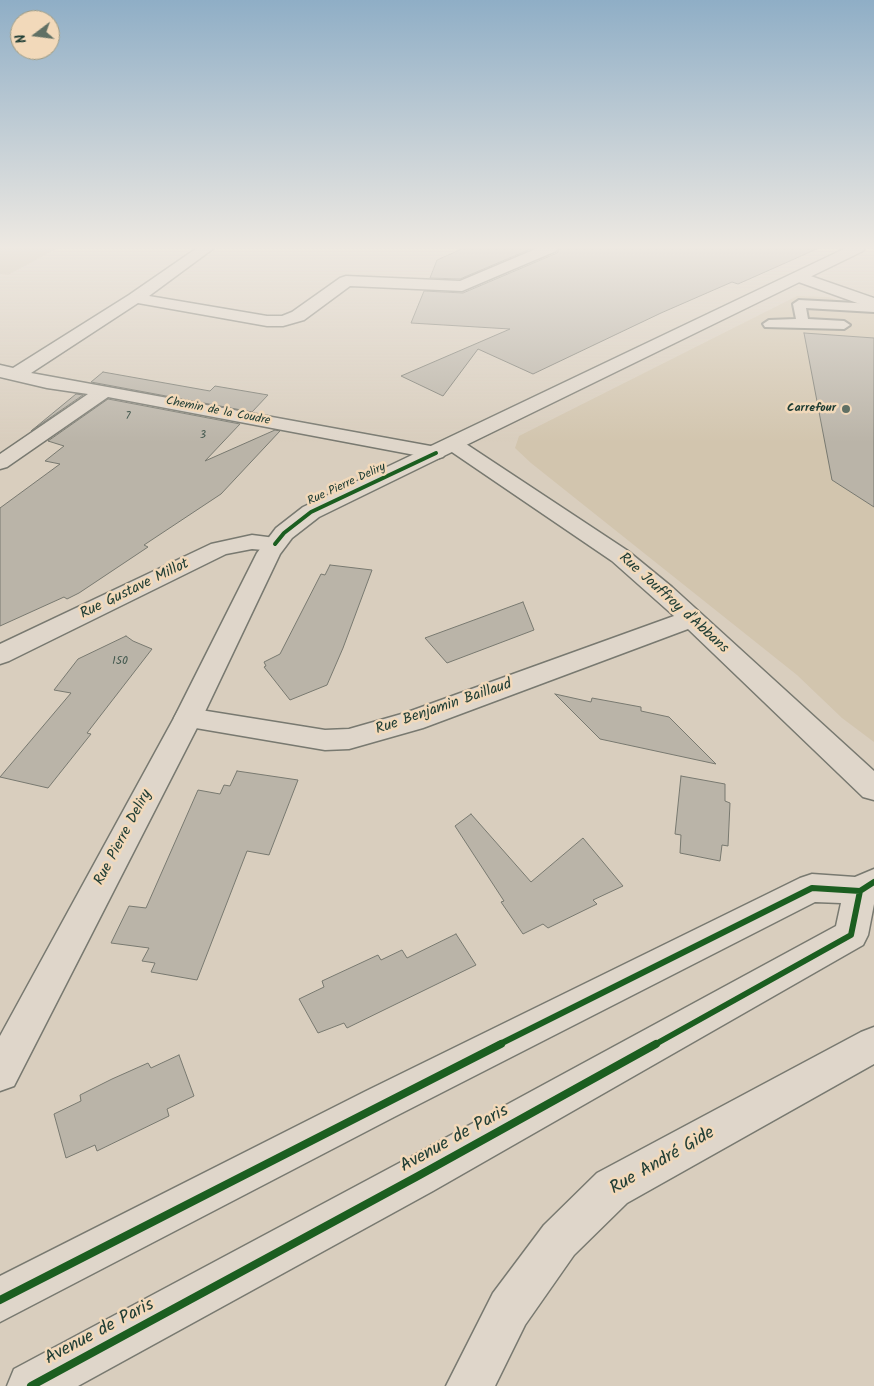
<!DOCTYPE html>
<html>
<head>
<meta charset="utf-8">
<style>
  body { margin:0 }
  #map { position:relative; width:874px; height:1386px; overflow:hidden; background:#d9cebe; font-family:Kalam,sans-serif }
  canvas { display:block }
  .north { position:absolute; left:10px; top:10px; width:50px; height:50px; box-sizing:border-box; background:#f2d9ba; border:1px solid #9e9b84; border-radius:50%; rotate:255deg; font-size:14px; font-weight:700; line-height:20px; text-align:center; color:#1f3d34 }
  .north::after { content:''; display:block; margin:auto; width:18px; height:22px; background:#607064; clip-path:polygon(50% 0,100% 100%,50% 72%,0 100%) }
</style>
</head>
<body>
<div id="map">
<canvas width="874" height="1386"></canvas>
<div class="north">N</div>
</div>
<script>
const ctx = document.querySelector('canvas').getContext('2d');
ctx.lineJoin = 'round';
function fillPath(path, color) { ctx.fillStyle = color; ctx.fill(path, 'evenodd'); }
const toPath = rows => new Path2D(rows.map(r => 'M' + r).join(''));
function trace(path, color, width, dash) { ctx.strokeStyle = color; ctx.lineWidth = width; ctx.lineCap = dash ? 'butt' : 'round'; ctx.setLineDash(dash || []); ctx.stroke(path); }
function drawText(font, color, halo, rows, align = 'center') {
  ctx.font = font + ' Kalam,sans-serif'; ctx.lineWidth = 5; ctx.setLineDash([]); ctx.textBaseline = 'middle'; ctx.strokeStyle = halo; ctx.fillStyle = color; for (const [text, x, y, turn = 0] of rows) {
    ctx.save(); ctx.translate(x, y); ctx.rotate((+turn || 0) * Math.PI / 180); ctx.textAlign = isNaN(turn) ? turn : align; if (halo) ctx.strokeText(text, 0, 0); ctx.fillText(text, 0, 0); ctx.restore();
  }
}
const built = toPath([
  [797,296,828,297,874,313,874,742,842,718,797,675,531,463,515,448,519,436]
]);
const green = toPath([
  [0,248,58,248,8,275,0,274]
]);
const building = toPath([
  [464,248,533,248,460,279,430,278,437,260,464,248],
  [560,248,819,248,738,284,732,282,661,313,533,374,478,349,443,396,401,376,510,329,411,323,424,291,463,293,557,253,560,248],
  [804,333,874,338,874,507,832,480,804,333],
  [103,372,210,391,215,386,268,395,252,412,91,382,103,372],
  [76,394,83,395,31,431,76,394],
  [108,399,240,424,205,461,275,430,280,431,221,494,144,545,148,547,79,593,67,599,64,597,0,626,0,508,60,464,45,461,64,446,48,441,108,399],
  [330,565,372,570,343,648,327,685,290,700,264,667,266,666,264,662,280,654,321,574,325,575,330,565],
  [523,602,534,630,447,663,425,638,523,602],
  [126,636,133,641,152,649,87,733,91,734,48,788,0,777,71,693,54,690,78,659,126,636],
  [555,694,591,702,592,698,641,707,641,711,669,717,716,764,600,739,555,694],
  [237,771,298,780,269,855,247,851,197,980,151,972,155,963,142,961,149,948,111,943,129,906,146,908,198,790,220,794,224,785,230,786,237,771],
  [681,776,725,784,725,801,730,803,728,846,722,845,720,861,680,853,681,835,675,834,681,776],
  [471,814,531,882,583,838,623,886,593,900,597,904,548,928,543,924,523,934,501,902,504,901,455,826,471,814],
  [456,934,476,965,347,1028,344,1023,318,1033,299,999,324,987,322,981,378,955,381,960,402,950,407,958,456,934],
  [179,1055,194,1096,167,1109,169,1116,97,1151,95,1145,66,1158,54,1114,81,1101,80,1095,112,1079,148,1063,151,1068,179,1055]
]);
const lane = toPath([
  [799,300,874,304,874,312,806,308,808,319,844,321,850,325,844,329,765,327,763,324,769,320,796,319,793,304,799,300]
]);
const street = toPath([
  [197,248,214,248,149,296,267,316,282,316,292,312,340,278,346,276,460,281,538,248,558,248,556,251,462,291,350,286,304,320,283,326,267,326,138,303,31,373,436,447,443,449,446,453,443,457,436,459,108,397,7,467,0,469,0,454,88,394,47,388,0,377,0,365,13,368,129,295,197,248],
  [799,272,874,298,874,309,793,280,791,277,793,274,799,272],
  [453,438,460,440,628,551,672,587,874,771,874,800,863,797,688,629,423,728,349,749,325,750,178,725,174,718,178,711,188,708,325,730,349,729,405,713,674,616,612,561,446,448,443,444,446,440,453,438],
  [252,535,283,539,287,544,283,549,275,551,252,549,226,554,9,661,0,664,0,644,211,544,252,535],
  [874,1027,874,1064,627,1203,574,1255,525,1325,495,1386,446,1386,493,1293,544,1225,597,1173,861,1032,874,1027]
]);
const secondary = toPath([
  [846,248,865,248,863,251,319,517,292,538,280,554,202,718,14,1086,0,1091,0,1036,174,718,257,553,276,528,303,507,846,248],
  [874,869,874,904,868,935,863,945,433,1191,78,1386,7,1386,14,1369,403,1161,836,926,841,903,815,902,394,1117,0,1322,0,1276,366,1091,800,878,812,874,855,877,874,869]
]);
const cyclewayFar2 = toPath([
  [275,544,284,533,311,512,436,453]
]);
const cyclewayFar1 = toPath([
  [498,1045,812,888,860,891,874,882],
  [654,1045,851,935,860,891]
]);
const cycleway = toPath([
  [0,1300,501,1044],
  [31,1386,418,1176,656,1044]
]);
const markers = [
  [846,409,5,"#607064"]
];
const farNumbernames = [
  ["7",128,417],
  ["3",203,436]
];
const farPoinames = [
  ["Carrefour",836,409]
];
const farStreetnames = [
  ["Chemin de la Coudre",218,412,11],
  ["Rue Pierre Deliry",347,485,-25]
];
const numberNames = [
  ["150",120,662]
];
const streetNames = [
  ["Rue Gustave Millot",135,590,-26],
  ["Rue Jouffroy d'Abbans",673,604,42],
  ["Rue Benjamin Baillaud",444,708,-19],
  ["Rue Pierre Deliry",124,838,-62]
];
const nearStreetnames = [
  ["Avenue de Paris",455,1140,-29],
  ["Rue André Gide",663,1162,-30],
  ["Avenue de Paris",100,1333,-28]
];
fillPath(built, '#d2c5ae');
fillPath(green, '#cdc1ac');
fillPath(building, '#bab4a8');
trace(building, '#787970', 1);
trace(lane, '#787970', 4);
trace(street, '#787970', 3);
trace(secondary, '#787970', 3);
fillPath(lane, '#dfd6ca');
fillPath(street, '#dfd6ca');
fillPath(secondary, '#dfd6ca');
trace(cyclewayFar2, '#1b5e20', 4);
trace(cyclewayFar1, '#1b5e20', 6);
trace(cycleway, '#1b5e20', 8);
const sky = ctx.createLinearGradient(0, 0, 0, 442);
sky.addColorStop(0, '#8faec6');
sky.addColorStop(0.56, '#eee9e2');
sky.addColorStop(1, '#eee9e200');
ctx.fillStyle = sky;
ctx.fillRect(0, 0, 874, 442);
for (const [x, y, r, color] of markers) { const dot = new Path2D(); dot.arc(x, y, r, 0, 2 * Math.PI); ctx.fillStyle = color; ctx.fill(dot); trace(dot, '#f2d9ba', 2); }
drawText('11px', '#465b51', null, farNumbernames);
drawText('bold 12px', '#1f3d34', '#f2d9ba', farPoinames, 'right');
drawText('12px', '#1f3d34', '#f2d9ba', farStreetnames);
drawText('12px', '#465b51', null, numberNames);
drawText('15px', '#1f3d34', '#f2d9ba', streetNames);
drawText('18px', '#1f3d34', '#f2d9ba', nearStreetnames);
</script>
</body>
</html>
